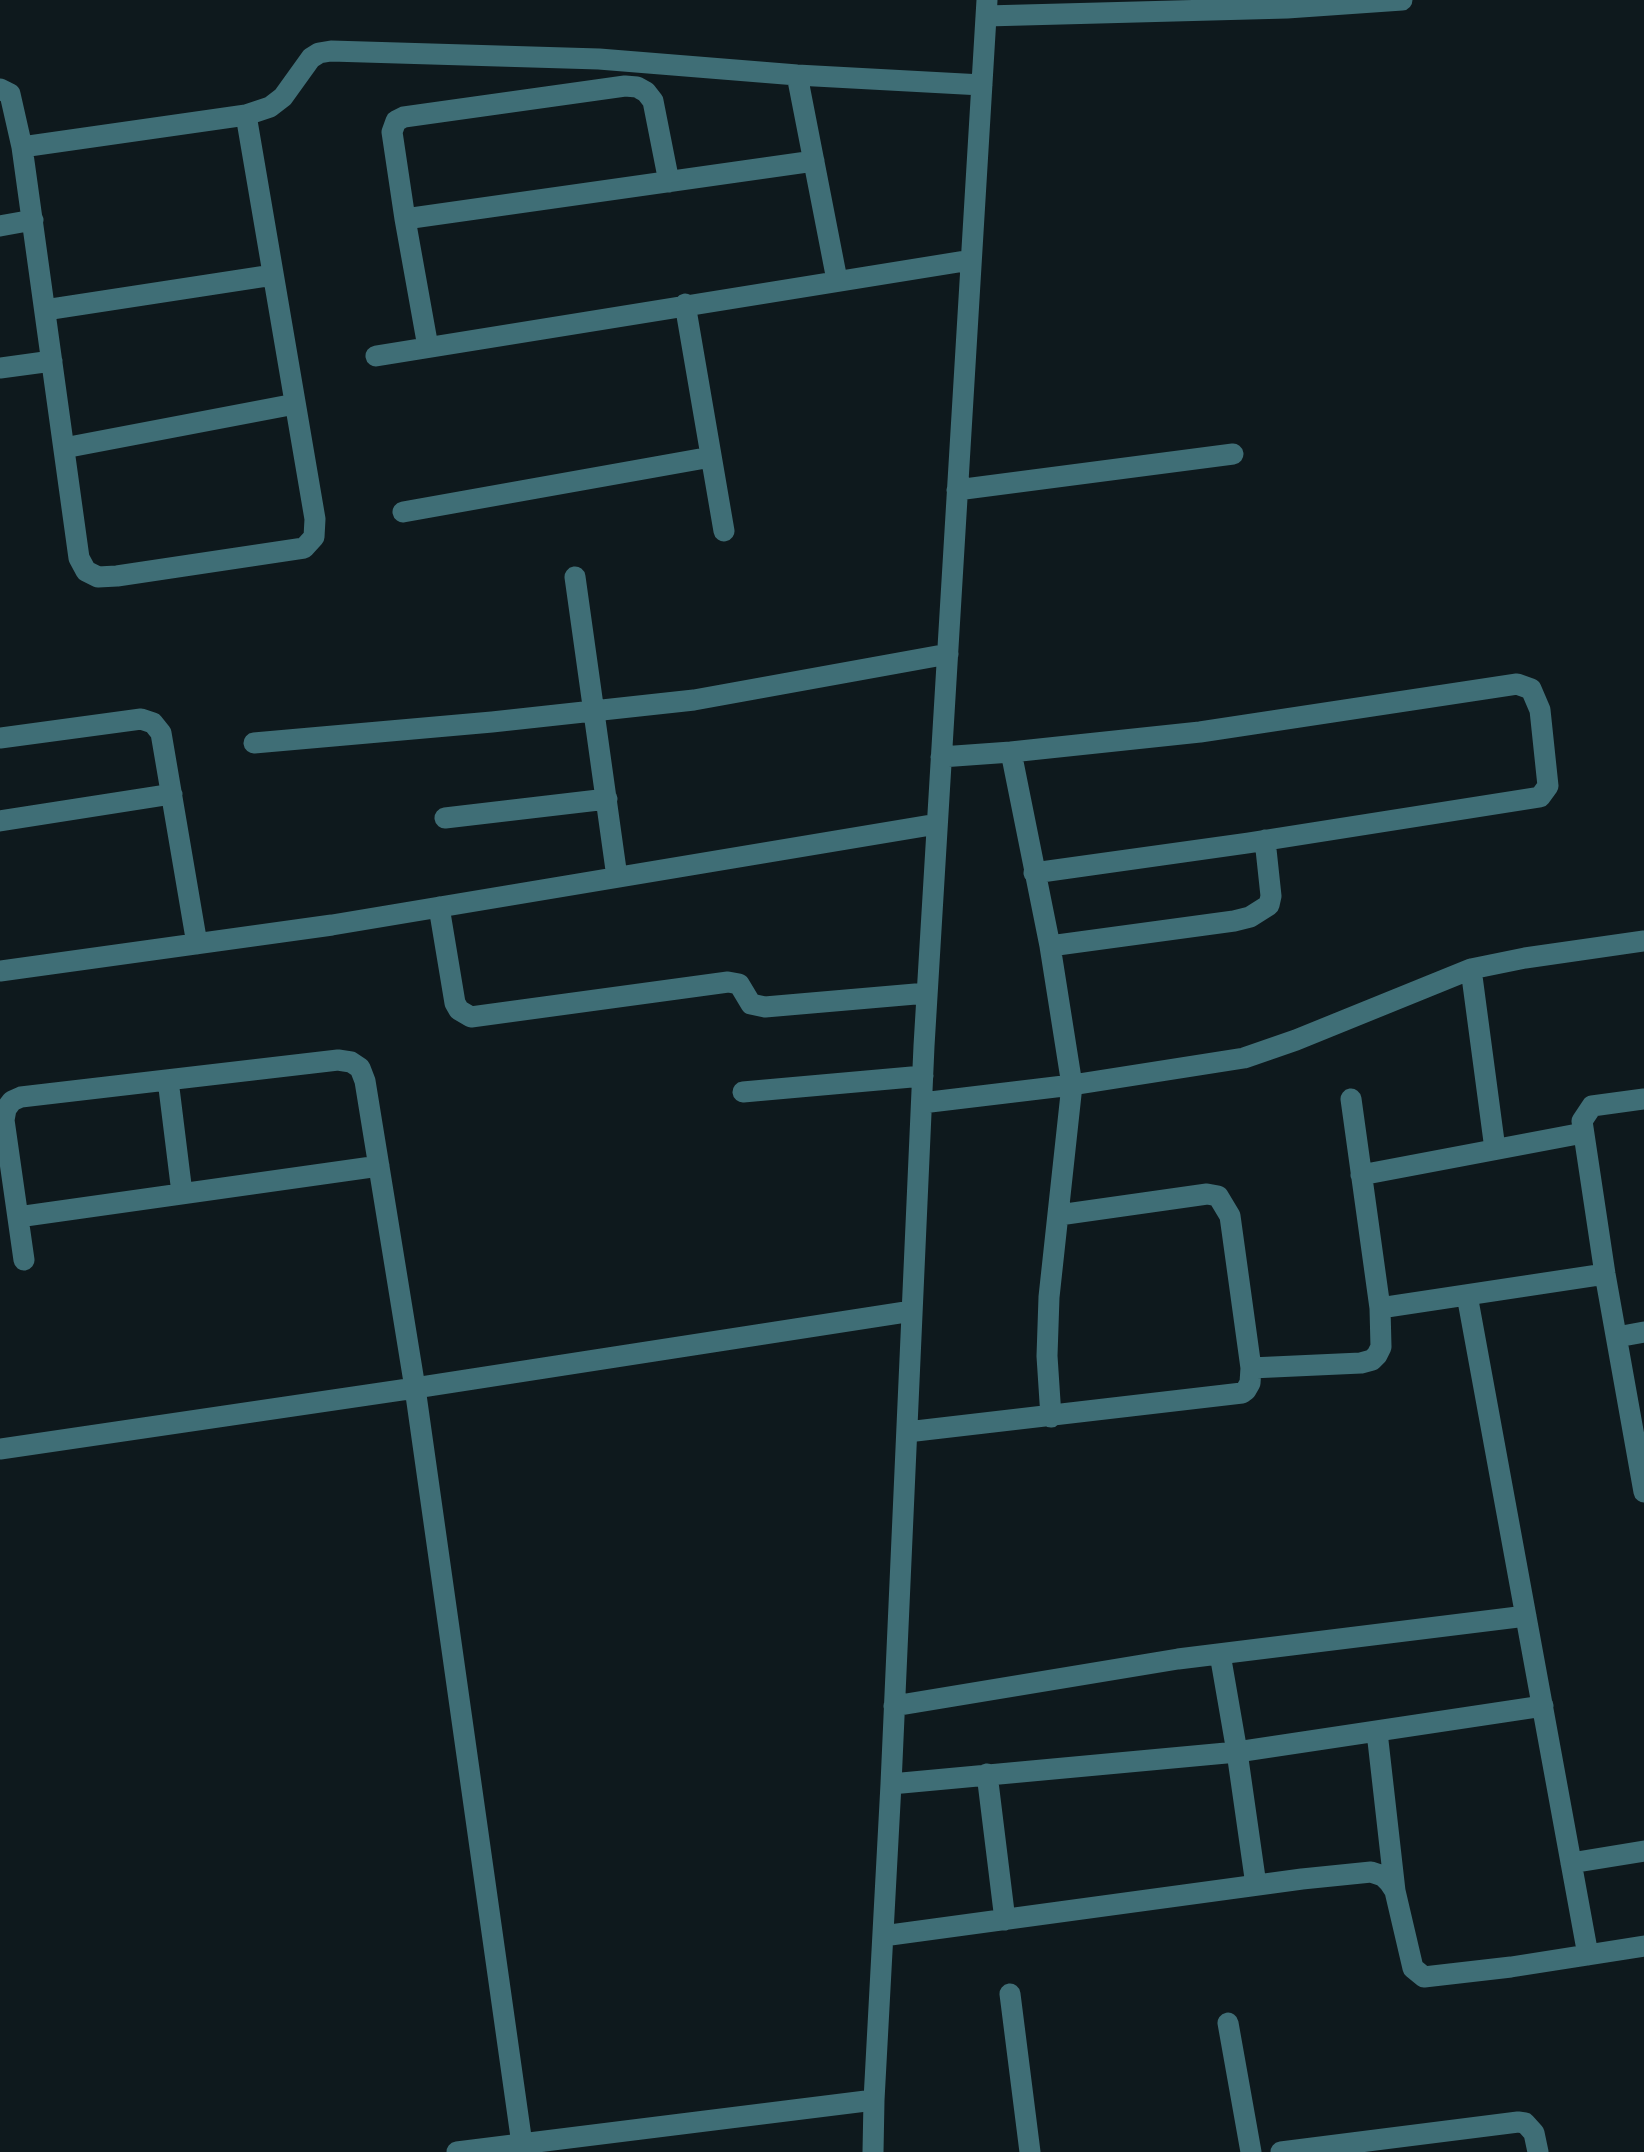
<!DOCTYPE html>
<html>
<head>
<meta charset="utf-8">
<style>
  body { margin:0 }
  canvas { display:block; background:#0e191d }
</style>
</head>
<body>
<canvas width="1644" height="2152"></canvas>
<script>
const ctx = document.querySelector('canvas').getContext('2d');
ctx.lineJoin = 'round';
const toPath = rows => new Path2D(rows.map(r => 'M' + r).join(''));
function trace(path, color, width, dash) { ctx.strokeStyle = color; ctx.lineWidth = width; ctx.lineCap = dash ? 'butt' : 'round'; ctx.setLineDash(dash || []); ctx.stroke(path); }
const minor = toPath([
  [986,16,1287,8,1402,0],
  [797,75,837,280],
  [0,89,10,94,22,147,246,115,270,107,283,97,311,58,319,53,331,51,599,59,797,75,982,85],
  [22,147,79,558,86,571,98,577,117,576,304,548,314,537,315,519,246,115],
  [405,219,814,161],
  [0,226,33,220],
  [685,304,724,531],
  [45,310,273,275],
  [428,347,405,219,392,132,396,121,404,117,625,86,637,87,646,92,653,101,669,182],
  [376,356,971,260],
  [0,368,52,361],
  [64,448,295,404],
  [957,490,1233,454],
  [403,512,711,457],
  [575,577,617,877],
  [0,738,141,719,153,723,161,733,197,944],
  [254,743,492,722,694,700,948,654],
  [1011,752,1200,732,1517,684,1531,689,1540,710,1548,786,1540,797,1248,843,1034,873],
  [941,757,1011,752,1050,946,1072,1085,1049,1297,1047,1356,1051,1417],
  [445,818,607,799],
  [0,821,172,794],
  [439,907,455,1003,459,1010,471,1017,728,982,739,984,751,1004,765,1007,927,993],
  [1050,946,1234,921,1250,917,1269,905,1271,896,1265,840],
  [1471,969,1495,1149],
  [0,971,332,925,937,824],
  [168,1080,182,1193],
  [743,1092,923,1076],
  [1644,1099,1592,1106,1582,1121,1605,1274,1644,1492],
  [922,1103,1072,1085,1244,1058,1296,1040,1471,969,1525,958,1644,941],
  [1361,1175,1583,1133],
  [18,1217,379,1166],
  [24,1260,4,1120,6,1109,12,1101,21,1097,338,1060,351,1062,360,1068,365,1081,415,1388,522,2144],
  [1467,1295,1588,1955],
  [1380,1308,1605,1274],
  [1617,1337,1644,1332],
  [1251,1368,1361,1363,1372,1360,1377,1355,1381,1347,1380,1308,1351,1099],
  [907,1432,1242,1393,1246,1390,1250,1383,1251,1368,1230,1216,1218,1196,1207,1194,1059,1215],
  [0,1449,415,1388,912,1311],
  [1220,1654,1237,1752,1256,1885],
  [894,1706,1178,1659,1526,1616],
  [1377,1732,1395,1891],
  [987,1774,1005,1920],
  [891,1784,1237,1752,1543,1706],
  [1571,1863,1644,1851],
  [883,1936,1302,1879,1371,1872,1383,1876,1389,1882,1395,1891,1413,1968,1424,1977,1511,1967,1644,1946],
  [1010,1994,1030,2152],
  [1228,2023,1251,2152],
  [457,2152,874,2100],
  [873,2152,874,2100,891,1784,924,1046,987,0],
  [1281,2152,1518,2122,1525,2123,1534,2133,1538,2152]
]);
trace(minor, '#3f6e76', 21);
</script>
</body>
</html>
